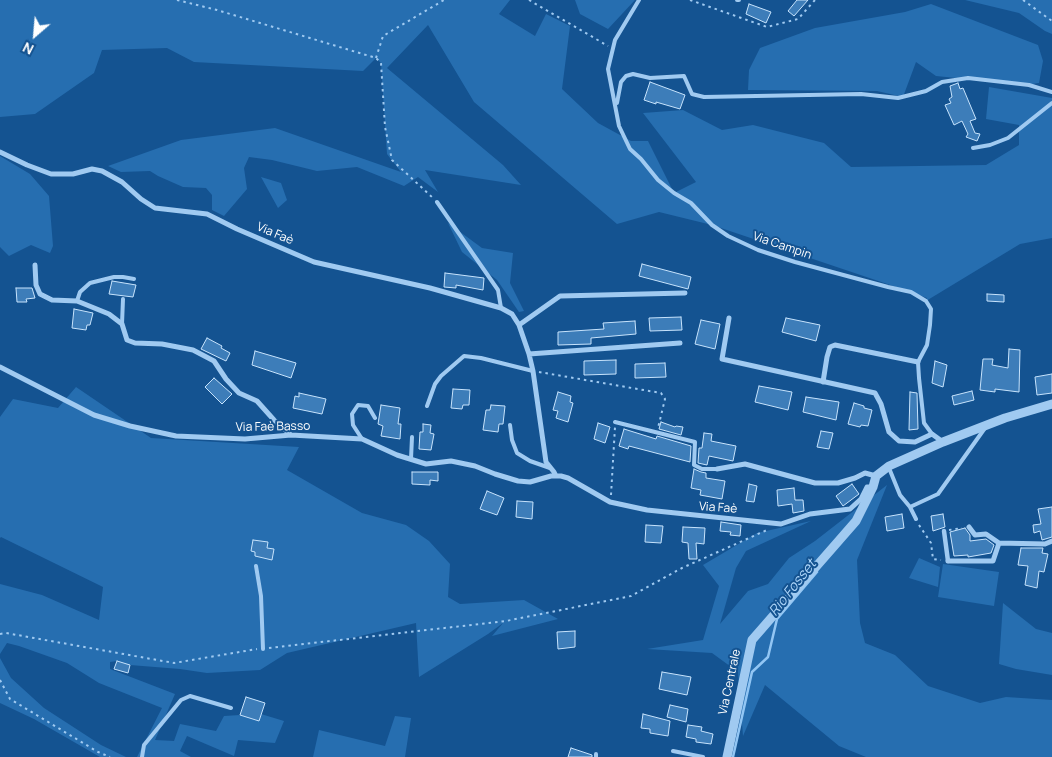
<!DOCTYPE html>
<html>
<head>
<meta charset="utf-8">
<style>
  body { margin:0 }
  #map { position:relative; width:1052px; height:757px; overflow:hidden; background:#145391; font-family:Manrope,sans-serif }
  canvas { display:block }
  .north { position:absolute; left:10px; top:10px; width:50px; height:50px; -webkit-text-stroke:4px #145391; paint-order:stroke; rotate:207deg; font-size:14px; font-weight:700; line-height:20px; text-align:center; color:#fff }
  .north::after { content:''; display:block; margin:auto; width:18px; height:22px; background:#fff; clip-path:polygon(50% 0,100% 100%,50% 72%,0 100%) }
</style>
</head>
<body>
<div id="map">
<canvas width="1052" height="757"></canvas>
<div class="north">N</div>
</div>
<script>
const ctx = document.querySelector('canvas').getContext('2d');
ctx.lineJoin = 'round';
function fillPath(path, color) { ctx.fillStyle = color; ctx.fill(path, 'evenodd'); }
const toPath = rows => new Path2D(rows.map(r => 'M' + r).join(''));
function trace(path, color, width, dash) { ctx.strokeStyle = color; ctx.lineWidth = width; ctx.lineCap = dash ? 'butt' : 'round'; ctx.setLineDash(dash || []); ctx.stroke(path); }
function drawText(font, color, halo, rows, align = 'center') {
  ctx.font = font + ' Manrope,sans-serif'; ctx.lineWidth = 4; ctx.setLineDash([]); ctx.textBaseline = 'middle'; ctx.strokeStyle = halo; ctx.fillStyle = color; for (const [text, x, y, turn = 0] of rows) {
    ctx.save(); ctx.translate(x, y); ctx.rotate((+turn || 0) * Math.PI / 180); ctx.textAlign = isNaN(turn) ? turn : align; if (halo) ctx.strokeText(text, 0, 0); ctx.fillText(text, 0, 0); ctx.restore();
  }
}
const green = toPath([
  [0,0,510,0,499,14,535,36,546,14,570,26,562,89,598,123,631,141,648,141,674,193,696,182,643,113,683,110,722,130,753,125,824,143,851,167,986,165,1019,145,1019,125,986,119,989,87,1052,98,1052,238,1020,244,926,301,927,298,911,292,712,225,659,212,617,224,474,102,428,25,387,68,503,165,521,185,425,170,438,192,418,177,404,186,357,167,317,171,272,160,249,157,244,168,247,189,224,216,212,210,212,195,206,188,183,187,158,176,150,171,121,172,108,166,181,140,275,128,401,172,387,154,381,63,376,58,363,71,194,62,167,48,102,50,94,73,35,114,0,117],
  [575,0,635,0,608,29,580,14],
  [965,0,1052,0,1052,34,1045,31,1019,13],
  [931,4,1038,45,1043,61,1039,83,1025,85,936,76,916,62,903,97,877,91,748,90,749,70,760,48,815,28,905,12],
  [0,156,30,174,49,196,53,246,50,253,31,245,9,256,0,247],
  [261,177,281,183,287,200,278,208],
  [448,223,482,248,513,253,510,283,524,311,519,312,497,280,462,252],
  [76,387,151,438,299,447,287,470,362,513,406,525,429,541,450,564,448,597,460,604,524,600,558,619,492,636,503,623,488,634,419,677,416,623,287,653,260,670,207,673,180,669,130,665,117,661,110,662,110,669,175,694,155,740,174,741,180,724,216,731,224,716,240,715,259,721,261,714,284,721,275,743,238,740,234,756,187,736,180,751,191,757,137,757,162,708,99,683,67,663,19,646,7,643,0,654,0,584,42,595,99,620,103,587,1,537,0,538,0,417,13,399,58,408],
  [887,485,857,560,860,623,865,643,895,655,928,686,980,703,1006,697,1052,700,1052,757,866,757,839,746,765,685,743,736,738,672,712,653,647,649,703,640,719,586,703,565,757,533,811,521,746,551,736,568,720,624,748,591,768,584,789,558,815,541],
  [919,558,940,567,938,587,909,578],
  [943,564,999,572,994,606,938,597],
  [1003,603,1036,629,1052,633,1052,675,1016,669,999,664],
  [0,658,11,678,44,708,101,745,126,757,100,757,34,719,0,703],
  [395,716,411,718,405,757,313,757,319,730,385,746]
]);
const stream = toPath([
  [733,757,752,672,768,657,777,619,817,572]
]);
const building = toPath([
  [797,0,808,0,794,16,788,11,797,0],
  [749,4,771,12,766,23,746,14,749,4],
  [650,82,685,95,680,109,656,102,656,104,644,100,650,82],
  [958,83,960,89,963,88,976,119,970,121,975,133,980,134,977,141,966,137,968,134,962,121,954,125,945,105,951,103,949,99,952,97,950,86,958,83],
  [642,264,691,277,688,289,639,276,642,264],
  [445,273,484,278,483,290,456,285,456,288,444,287,445,273],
  [112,281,136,285,133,297,109,294,112,281],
  [16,288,32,288,35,298,26,299,27,302,17,302,16,288],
  [987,294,1004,295,1004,302,987,301,987,294],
  [74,309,93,313,90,325,87,325,86,330,72,328,74,309],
  [681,317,682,330,650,331,649,318,681,317],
  [786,318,820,325,816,341,782,332,786,318],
  [701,320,720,324,715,349,695,344,701,320],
  [635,321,636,334,591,338,591,344,558,345,558,332,604,329,603,323,635,321],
  [207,338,222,346,221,348,230,353,226,361,201,349,207,338],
  [1009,349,1020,350,1019,392,995,389,995,392,980,390,983,359,993,359,992,365,1008,368,1009,349],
  [255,351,296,363,291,378,252,365,255,351],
  [616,360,616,374,584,375,584,361,616,360],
  [935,361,947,365,943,387,932,383,935,361],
  [665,363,666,377,635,378,635,364,665,363],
  [1052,374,1052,393,1037,395,1035,377,1052,374],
  [214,378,232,394,222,404,205,387,214,378],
  [759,386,792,392,788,410,755,402,759,386],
  [453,389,470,390,469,405,463,405,462,409,451,408,453,389],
  [972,391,974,400,954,405,952,396,972,391],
  [558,392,571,396,570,402,573,403,568,422,556,418,558,411,553,410,558,392],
  [910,392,917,393,918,429,909,430,910,392],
  [299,393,326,399,322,414,293,408,295,396,299,397,299,393],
  [806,397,839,402,836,420,803,412,806,397],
  [854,403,864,406,864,408,872,410,868,426,861,425,860,427,848,424,854,403],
  [381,405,400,408,398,424,401,424,400,439,381,436,383,426,378,424,381,405],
  [491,405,505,406,503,424,499,424,498,432,483,430,486,410,490,410,491,405],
  [661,422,675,427,676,426,683,427,681,435,659,429,661,422],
  [598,423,610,427,605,443,594,439,598,423],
  [423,424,431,425,430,433,434,434,431,450,419,449,420,432,423,432,423,424],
  [624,429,656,439,657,436,691,446,690,462,629,446,628,449,619,446,624,429],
  [821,431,833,433,829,449,817,447,821,431],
  [704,433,712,434,711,441,736,446,733,461,709,456,707,465,698,463,699,448,702,448,704,433],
  [694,469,701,472,706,473,706,478,725,481,722,499,700,495,701,490,691,488,694,469],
  [412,472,438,472,438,481,430,480,430,485,412,484,412,472],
  [749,484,757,486,754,502,746,501,749,484],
  [852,484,859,494,843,506,836,496,852,484],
  [794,488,795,500,803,500,804,511,793,513,792,504,778,506,777,490,794,488],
  [487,491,504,498,497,515,480,509,487,491],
  [517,501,533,502,532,519,516,517,517,501],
  [1052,507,1052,537,1042,540,1040,531,1034,533,1033,525,1041,524,1038,509,1052,507],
  [902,514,904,528,887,531,885,517,902,514],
  [943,514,945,527,933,531,931,516,943,514],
  [721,522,741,525,740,536,730,535,731,532,720,531,721,522],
  [646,525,663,526,661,543,645,542,646,525],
  [683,527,705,528,704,544,696,543,697,559,689,559,688,543,682,542,683,527],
  [965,528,970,535,970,541,986,539,994,545,991,553,968,557,968,555,954,556,950,532,965,528],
  [253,540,268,542,267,548,274,549,272,560,255,556,255,552,251,551,253,540],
  [1021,548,1043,548,1042,553,1048,554,1044,572,1039,571,1037,588,1025,585,1028,566,1018,565,1021,548],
  [575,631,575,647,558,649,557,632,575,631],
  [117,661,130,665,128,673,114,669,117,661],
  [662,672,691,677,687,695,659,689,662,672],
  [246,697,265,703,259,721,240,715,246,697],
  [670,705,688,709,686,722,667,717,670,705],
  [643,714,670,721,668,736,650,733,650,729,641,728,643,714],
  [688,725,702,727,701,731,713,734,711,744,696,742,696,739,686,737,688,725],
  [571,748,592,755,592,757,568,757,571,748]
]);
const path = toPath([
  [177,0,217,10,376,58,381,63,385,127,392,160,433,198],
  [529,0,608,46],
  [690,0,767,27,798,19,815,0],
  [1023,0,1052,21],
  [376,58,383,36,444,0],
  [539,372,661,393,665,399,658,428],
  [611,495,615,427],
  [919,525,931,543,933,559,941,560],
  [949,530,962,528],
  [0,634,6,633,174,663,257,649],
  [269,648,506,621,631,596,682,568,767,530],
  [0,680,10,699,98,752,110,757]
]);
const service = toPath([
  [639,0,615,40,608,69,619,126,630,149,641,159,658,180,674,193,691,203,712,225,728,236,758,250,795,262,888,287,911,292,926,301,931,309,930,325,927,345,918,362,919,378,924,423,932,434],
  [737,0,739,0],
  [617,103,621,82,626,76,633,74,650,78,684,76,692,94,704,97,861,94,898,98,926,91,942,82,968,78,1029,85,1052,92],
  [973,148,990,145,1008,138,1052,103],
  [437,202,498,290,501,308],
  [77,301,80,292,90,283,114,277,123,277,134,279],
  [122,324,123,299],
  [427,406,435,384,441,376,464,356,481,358,533,371],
  [615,422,695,442,694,465,702,469,717,469],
  [510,425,512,440,517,453,530,461,550,468],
  [362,439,353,425,352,414,358,405,368,406,375,418],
  [411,459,412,437],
  [889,468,900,495,910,507,916,519],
  [910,507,938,494,985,428],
  [256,566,261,596,263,649],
  [673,751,703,757],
  [142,757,144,745,181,700,190,696,231,708],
  [596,757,596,754]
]);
const pedestrian = toPath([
  [944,531,948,561]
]);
const minor = toPath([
  [0,152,27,165,51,174,73,174,92,169,102,171,122,182,141,199,155,208,207,214,237,229,314,262,430,288,501,308,512,314,519,325,529,354,533,371,546,462,554,472,556,476],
  [35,265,36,285,40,294,52,300,77,301,109,314,122,324,127,340,135,343,162,344,193,350,214,361,226,379,239,393,257,401,274,420,291,435],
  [729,318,722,359,875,393,881,404,889,432,899,441,915,442,932,434,943,442],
  [519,325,560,296,685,293],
  [529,354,680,343],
  [0,367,94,415,130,426,176,436,245,439,291,435,362,439,397,455,426,464,451,461,475,466,495,474,518,481,530,482,551,476,561,476,568,478,610,502,647,510,781,524,810,514,850,509,861,499,867,487,873,487],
  [823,382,827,357,830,347,835,345,918,362],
  [717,469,745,464,815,483,838,483,855,478,865,473,876,476],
  [969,527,975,535,986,534,999,543,1045,544,1052,541],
  [948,561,993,561,999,543]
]);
const tertiary = toPath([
  [727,757,752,640,856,521,873,487,876,476,889,466,943,442,1005,418,1052,404]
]);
const streetNames = [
  ["Via Faè",275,234,23],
  ["Via Campin",782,246,19],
  ["Via Faè Basso",273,427,-1],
  ["Via Faè",718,508,4],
  ["Via Centrale",730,682,-78]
];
const waterNames = [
  ["Rio Fosset",793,588,-52]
];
fillPath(green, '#266eb0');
trace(stream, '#92c6f4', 2.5);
fillPath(building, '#3d7db9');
trace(building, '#c7e3fc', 1);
trace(path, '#a0caf1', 2, [2.5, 4]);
trace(service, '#a0caf1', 4);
trace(pedestrian, '#a0caf1', 4.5);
trace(minor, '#a0caf1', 5);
trace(tertiary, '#a0caf1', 9);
drawText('12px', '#fff', '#145391', streetNames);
drawText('italic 14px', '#acd4f8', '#145391', waterNames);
</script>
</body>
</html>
